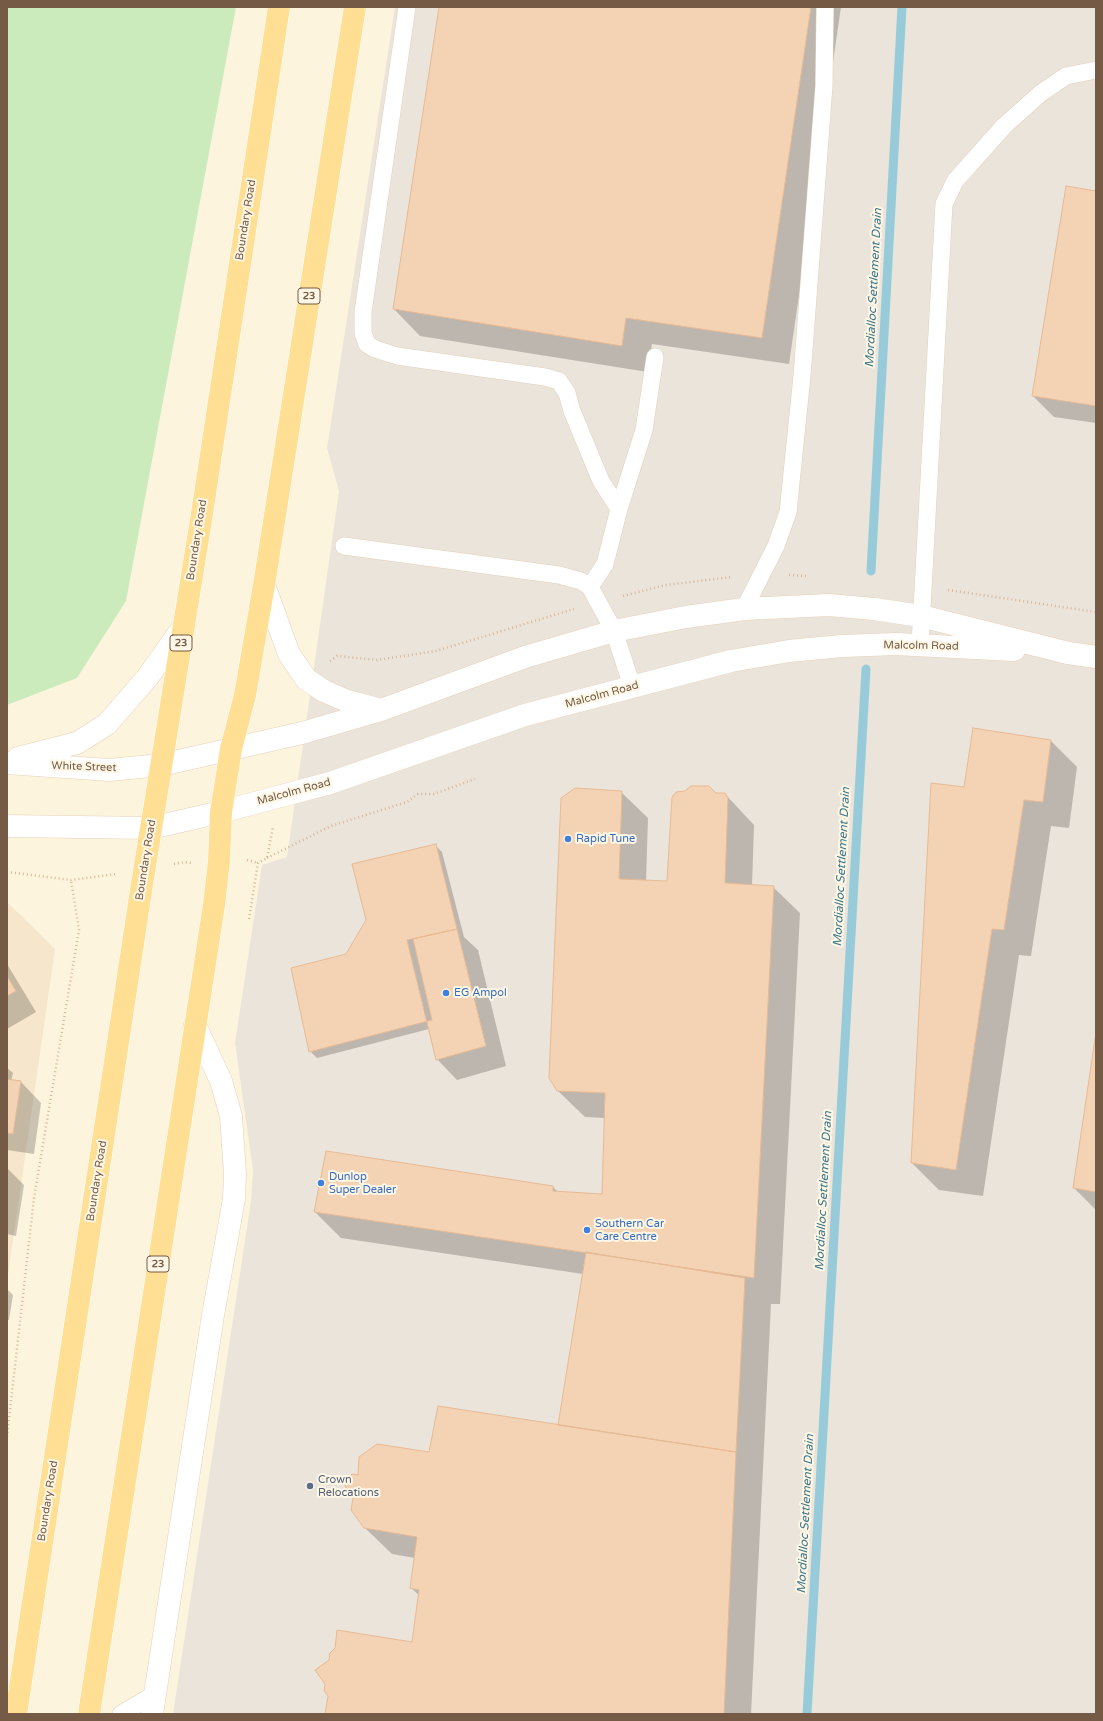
<!DOCTYPE html>
<html>
<head>
<meta charset="utf-8">
<style>
  body { margin:0 }
  #map { position:relative; width:1103px; height:1721px; overflow:hidden; background:#fdf4de; font-family:"Varela Round",sans-serif }
  canvas { display:block }
  .frame { position:absolute; inset:0; border:8px solid #755a45; pointer-events:none }
</style>
</head>
<body>
<div id="map">
<canvas width="1103" height="1721"></canvas>
<div class="frame"></div>
</div>
<script>
const ctx = document.querySelector('canvas').getContext('2d');
ctx.lineJoin = 'round';
function fillPath(path, color) { ctx.fillStyle = color; ctx.fill(path, 'evenodd'); }
const toPath = rows => new Path2D(rows.map(r => 'M' + r).join(''));
function trace(path, color, width, dash) { ctx.strokeStyle = color; ctx.lineWidth = width; ctx.lineCap = dash ? 'butt' : 'round'; ctx.setLineDash(dash || []); ctx.stroke(path); }
function drawText(font, color, halo, rows, align = 'center') {
  ctx.font = font + ' "Varela Round",sans-serif'; ctx.lineWidth = 4; ctx.setLineDash([]); ctx.textBaseline = 'middle'; ctx.strokeStyle = halo; ctx.fillStyle = color; for (const [text, x, y, turn = 0] of rows) {
    ctx.save(); ctx.translate(x, y); ctx.rotate((+turn || 0) * Math.PI / 180); ctx.textAlign = isNaN(turn) ? turn : align; if (halo) ctx.strokeText(text, 0, 0); ctx.fillText(text, 0, 0); ctx.restore();
  }
}
const residential = toPath([
  [7,902,55,949,7,1282]
]);
const industrial = toPath([
  [395,7,1096,7,1096,1714,173,1714,251,1201,253,1170,235,1043,262,865,287,857,339,491,327,448]
]);
const green = toPath([
  [7,7,236,7,126,601,77,678,7,705]
]);
const shadow = toPath([
  [440,7,841,7,789,364,652,344,648,372,420,336,394,309],
  [1096,192,1096,423,1054,417,1033,396],
  [974,729,1051,741,1077,767,1069,828,1051,826,1031,956,1019,955,983,1196,939,1190,912,1163],
  [621,792,648,818,646,881,668,882,715,794,725,794,754,825,752,886,773,887,800,913,780,1304,771,1304,751,1714,326,1714,413,1643,420,1596,411,1588,415,1558,392,1554,365,1528,355,1496,350,1491,430,1454,559,1426,583,1274,341,1238,315,1212,553,1187,558,1192,602,1195,605,1118,585,1117,558,1091],
  [435,845,442,852,464,937,478,950,506,1066,457,1080,437,1059,429,1029,317,1058,310,1051,346,955],
  [7,964,36,1012,7,1029],
  [1096,1038,1096,1210,1074,1188],
  [7,1068,13,1073,11,1081,21,1082,41,1103,34,1154,7,1150],
  [7,1168,24,1185,16,1236,7,1234],
  [7,1289,13,1295,9,1320,7,1320]
]);
const stream = toPath([
  [871,571,902,7],
  [807,1714,866,669]
]);
const building = toPath([
  [439,7,811,7,762,338,626,318,622,346,393,309,439,7],
  [1066,186,1096,191,1096,406,1032,396,1066,186],
  [973,728,1051,740,1043,802,1024,800,1004,930,992,929,956,1170,911,1163,931,783,964,787,973,728],
  [691,786,709,786,716,793,725,793,728,798,725,883,774,886,754,1278,314,1212,326,1151,553,1186,553,1191,602,1194,605,1093,557,1091,549,1078,561,798,575,788,622,791,619,879,667,881,672,797,676,792,685,791,691,786],
  [436,844,457,929,413,939,432,1020,309,1052,291,968,346,954,366,920,352,864,436,844],
  [457,929,486,1046,436,1060,407,940,457,929],
  [7,976,16,991,7,996,7,976],
  [1096,1032,1096,1192,1073,1188,1096,1032],
  [7,1079,21,1081,13,1134,7,1133,7,1079],
  [586,1252,745,1278,736,1452,558,1425,586,1252],
  [438,1406,736,1452,724,1714,325,1714,328,1696,324,1691,325,1684,315,1670,329,1660,330,1653,335,1648,337,1630,412,1642,419,1590,410,1588,417,1537,364,1528,351,1510,354,1493,349,1492,345,1486,347,1479,352,1474,358,1475,359,1457,377,1444,429,1452,438,1406]
]);
const path = toPath([
  [789,575,806,576],
  [948,590,1096,612],
  [623,596,666,585,732,577],
  [330,661,337,656,377,660,436,651,574,609],
  [267,858,331,826,407,802,418,794,434,794,475,779],
  [247,860,258,863],
  [174,864,184,862,191,863],
  [7,872,71,880,116,874],
  [249,919,258,863,267,858,273,827],
  [7,1437,34,1198,79,930,71,880]
]);
const lane = toPath([
  [407,7,363,312,363,333,367,344,375,349,397,356,545,377,559,381,567,393,572,411,601,481,619,509],
  [344,546,559,575,581,581,590,587,614,631,632,686],
  [590,587,605,564,619,509,644,430,655,357],
  [744,609,776,546,788,512,802,376,824,86,825,7],
  [920,645,944,204,955,181,1004,126,1041,93,1066,76,1096,70],
  [121,1714,155,1694]
]);
const street = toPath([
  [152,1714,213,1315,234,1199,235,1174,231,1116,221,1081,195,1025]
]);
const secondary = toPath([
  [264,585,289,654,306,679,324,691,347,701,381,710],
  [18,758,77,743,107,724,147,678,184,626],
  [7,763,109,770,161,765,302,733,381,710,525,657,614,631,686,617,744,609,829,605,874,609,921,616,1068,653,1096,657],
  [7,826,151,828,221,812,330,783,525,715,731,661,789,651,842,646,896,644,1014,650]
]);
const primary = toPath([
  [16,1714,142,884,201,520,279,7],
  [89,1714,214,905,219,861,221,812,231,749,245,695,264,585,355,7]
]);
const markers = [
  [568,839,4,"#3f7fe0"],
  [446,993,4,"#3f7fe0"],
  [321,1183,4,"#3f7fe0"],
  [587,1230,4,"#3f7fe0"],
  [310,1486,4,"#5c6f8a"]
];
const shields = [
  [309,296,22],
  [181,643,22],
  [158,1264,22]
];
const shieldNames = [
  ["23",309,296],
  ["23",181,643],
  ["23",158,1264]
];
const streetNames = [
  ["Boundary Road",246,220,-81],
  ["Boundary Road",197,540,-81],
  ["Malcolm Road",921,646,1],
  ["Malcolm Road",602,695,-15],
  ["White Street",84,767,2],
  ["Malcolm Road",294,792,-15],
  ["Boundary Road",146,860,-81],
  ["Boundary Road",97,1181,-81],
  ["Boundary Road",48,1501,-81]
];
const shopNames = [
  ["Rapid Tune",576,839],
  ["EG Ampol",454,993],
  ["Dunlop",329,1177],
  ["Super Dealer",329,1190],
  ["Southern Car",595,1224],
  ["Care Centre",595,1237]
];
const serviceNames = [
  ["Crown",318,1480],
  ["Relocations",318,1493]
];
const waterNames = [
  ["Mordialloc Settlement Drain",874,288,-87],
  ["Mordialloc Settlement Drain",842,867,-87],
  ["Mordialloc Settlement Drain",824,1191,-87],
  ["Mordialloc Settlement Drain",806,1514,-87]
];
fillPath(residential, '#f5e6cc');
fillPath(industrial, '#ebe4db');
fillPath(green, '#ccebbd');
fillPath(shadow, '#0003');
trace(stream, '#98cbda', 9);
fillPath(building, '#f4d3b5');
trace(building, '#e8ba94', 1);
trace(lane, '#e2d0ba', 18);
trace(street, '#e2d0ba', 23);
trace(secondary, '#e7d1b8', 23);
trace(primary, '#fff', 23);
trace(path, '#d9b698', 2.5, [1, 3]);
trace(lane, '#fff', 17);
trace(street, '#fff', 22);
trace(secondary, '#fff', 22);
trace(primary, '#ffdf94', 22);
for (const [x, y, r, color] of markers) { const dot = new Path2D(); dot.arc(x, y, r, 0, 2 * Math.PI); ctx.fillStyle = color; ctx.fill(dot); trace(dot, '#fff7e6', 1.5); }
for (const [x, y, w] of shields) { const box = new Path2D(); box.roundRect(x - w / 2, y - 8, w, 16, 3); ctx.fillStyle = '#fff7e6'; ctx.fill(box); trace(box, '#755a45', 1); }
drawText('bold 10px', '#755a45', null, shieldNames);
drawText('11px', '#755a45', '#fff7e6', streetNames);
drawText('11px', '#366cbe', '#fff7e6', shopNames, 'left');
drawText('11px', '#4e5e75', '#fff7e6', serviceNames, 'left');
drawText('italic 12px', '#3e788a', '#fff7e6', waterNames);
</script>
</body>
</html>
